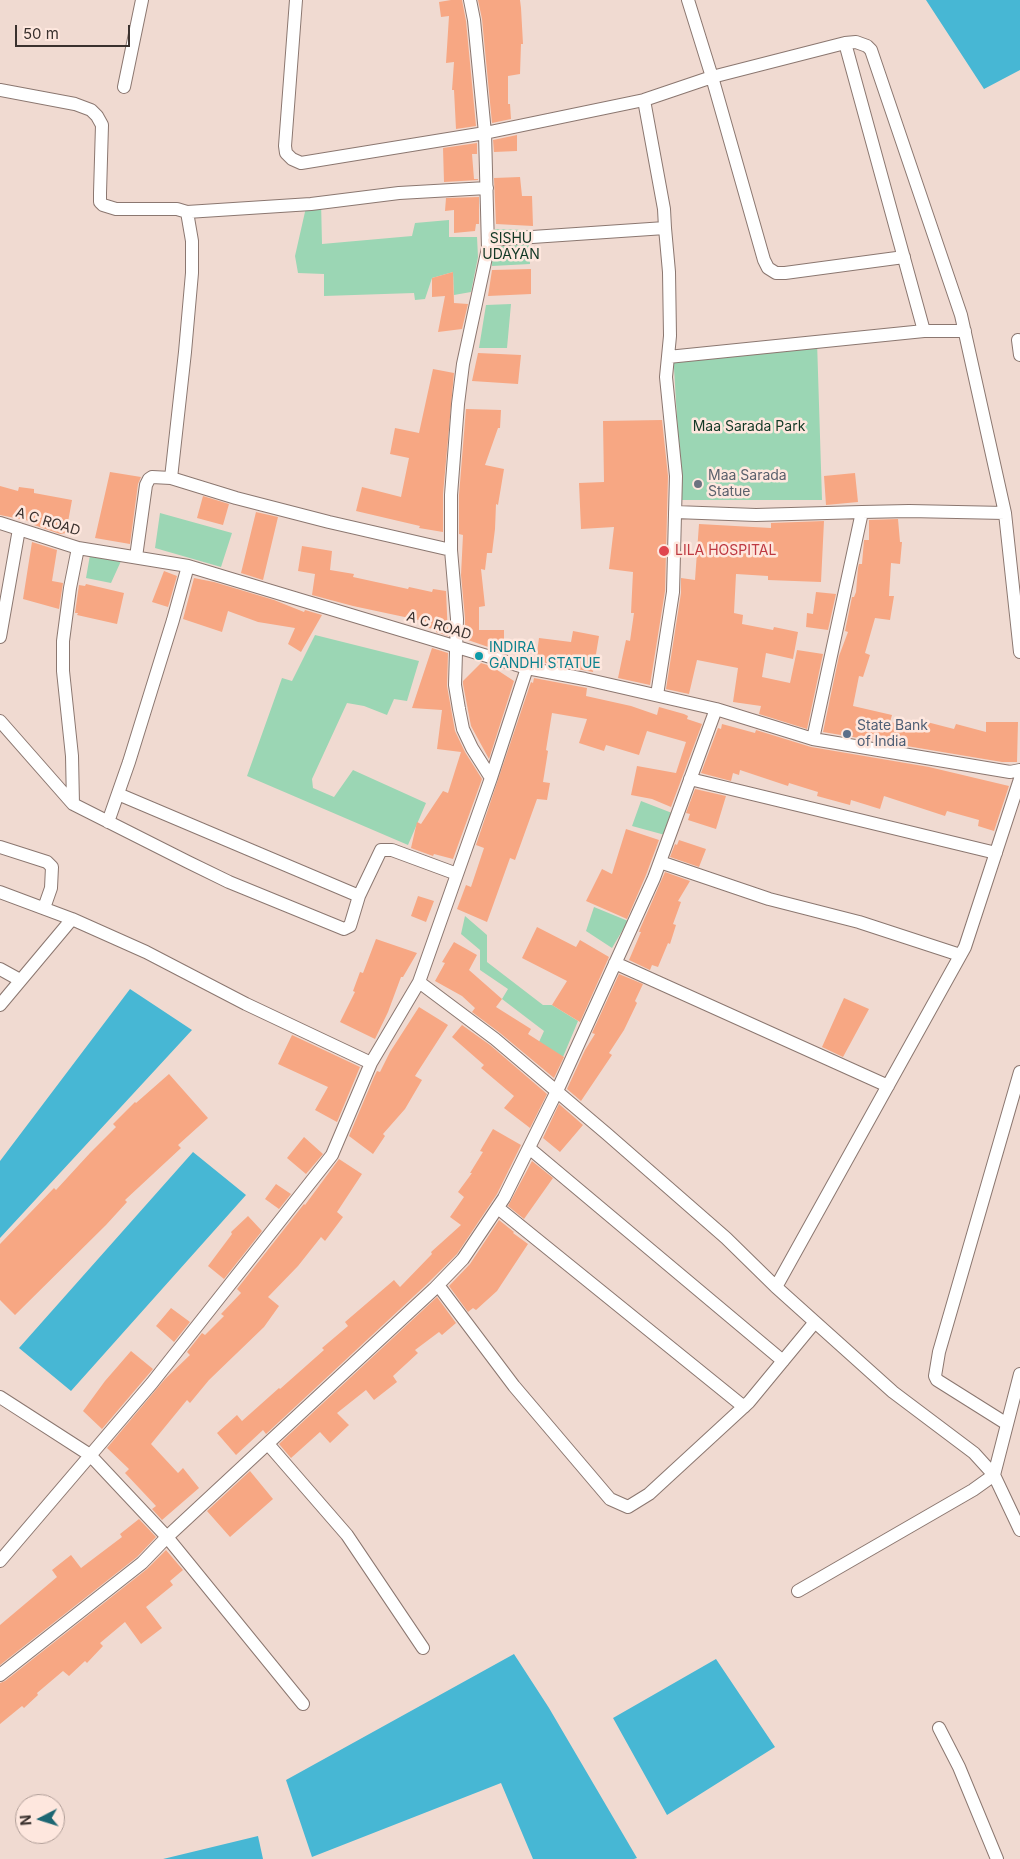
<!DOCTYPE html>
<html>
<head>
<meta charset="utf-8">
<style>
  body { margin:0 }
  #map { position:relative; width:1020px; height:1859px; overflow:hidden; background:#f0dad1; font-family:Inter,sans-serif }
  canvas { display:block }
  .north { position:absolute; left:15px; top:1794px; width:50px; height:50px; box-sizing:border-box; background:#fee7de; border:1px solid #b09e98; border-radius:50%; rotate:265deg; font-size:14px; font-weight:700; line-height:20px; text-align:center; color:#3a312e }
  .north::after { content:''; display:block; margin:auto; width:18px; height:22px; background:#1d6773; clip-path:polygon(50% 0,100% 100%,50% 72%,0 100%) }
  .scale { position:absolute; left:15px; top:25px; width:115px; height:22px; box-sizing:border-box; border:2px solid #3a312e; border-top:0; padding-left:6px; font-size:15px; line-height:18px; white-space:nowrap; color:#3a312e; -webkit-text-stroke:4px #fee7de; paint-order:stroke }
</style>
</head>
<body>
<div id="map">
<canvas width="1020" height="1859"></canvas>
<div class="north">N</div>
<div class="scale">50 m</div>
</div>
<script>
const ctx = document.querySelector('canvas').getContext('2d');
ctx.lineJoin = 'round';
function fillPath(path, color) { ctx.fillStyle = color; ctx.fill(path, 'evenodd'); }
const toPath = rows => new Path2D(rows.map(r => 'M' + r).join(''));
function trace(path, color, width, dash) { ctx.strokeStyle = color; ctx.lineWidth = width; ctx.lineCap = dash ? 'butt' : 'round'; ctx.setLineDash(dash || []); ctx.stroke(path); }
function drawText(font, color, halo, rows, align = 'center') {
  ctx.font = font + ' Inter,sans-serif'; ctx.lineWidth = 5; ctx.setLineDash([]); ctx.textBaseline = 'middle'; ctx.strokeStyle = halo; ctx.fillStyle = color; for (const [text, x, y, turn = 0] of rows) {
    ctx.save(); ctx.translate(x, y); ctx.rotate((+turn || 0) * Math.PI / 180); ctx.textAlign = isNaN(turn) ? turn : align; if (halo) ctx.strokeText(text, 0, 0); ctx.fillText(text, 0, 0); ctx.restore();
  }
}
const green = toPath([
  [321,201,322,244,412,236,415,223,449,220,449,237,477,237,478,257,471,292,454,295,453,272,432,278,425,299,415,300,414,293,324,296,324,274,298,273,295,256,307,203],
  [493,229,528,230,530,264,492,266],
  [511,304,507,348,479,348,486,305],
  [817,341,822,500,682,500,673,352],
  [160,513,232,533,221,567,155,548],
  [90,555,121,561,111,583,86,578],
  [315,635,419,661,407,701,394,699,387,715,364,706,347,703,312,779,313,788,334,797,353,770,426,803,408,845,247,776,282,678,292,681],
  [641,801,672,813,665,835,632,826],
  [594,907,628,921,612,948,586,931],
  [465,916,487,935,487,962,543,1005,552,1005,578,1021,563,1057,539,1042,544,1031,502,999,508,989,480,970,480,950,461,934]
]);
const water = toPath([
  [926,0,1020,0,1020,70,984,89],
  [130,989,192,1030,0,1238,0,1161],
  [193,1152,246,1195,71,1391,19,1348],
  [514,1654,549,1708,637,1858,634,1859,533,1859,501,1783,312,1857,286,1780],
  [716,1659,775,1747,667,1815,613,1718],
  [258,1836,263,1859,163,1859]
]);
const building = toPath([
  [451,0,462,0,466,21,476,126,456,129,454,90,452,90,454,62,446,63,449,16,441,17,439,2],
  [478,0,520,0,521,8,523,44,521,44,520,74,508,76,508,104,510,104,511,119,492,123,482,19],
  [517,135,517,151,494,152,493,140],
  [477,143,477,154,472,154,474,179,478,179,478,180,444,182,443,148],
  [520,177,522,196,532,196,533,226,496,224,494,178],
  [479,197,479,224,476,224,475,231,454,233,454,210,445,211,446,198],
  [531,269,531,294,488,296,492,270],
  [453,272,454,303,468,304,462,329,438,332,445,296,432,297,432,278],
  [478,353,521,355,518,384,472,381],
  [433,369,454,373,443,494,443,532,419,528,420,526,356,511,362,487,401,497,409,458,390,454,395,428,419,433],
  [466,409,501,410,500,428,498,428,485,465,504,469,498,505,496,504,495,529,492,553,487,553,485,570,481,569,485,606,479,607,479,630,504,630,504,644,500,651,465,639,465,618,461,575,463,535,459,534,459,495],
  [662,420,668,476,665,591,650,685,618,678,626,640,630,641,634,613,631,613,633,572,609,569,614,527,581,529,579,483,604,482,603,421],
  [110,472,141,477,138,484,130,544,95,538],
  [855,473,858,502,826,505,824,476],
  [0,486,18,491,19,487,34,489,34,493,72,500,66,533,60,534,34,525,35,522,0,515],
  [203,496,229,504,223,525,197,518],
  [256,512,278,517,263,580,241,573],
  [898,519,900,542,902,542,900,564,891,563,889,596,894,596,890,620,875,618,865,653,870,655,863,677,859,676,853,706,892,715,890,722,921,729,923,721,954,729,956,724,986,732,986,722,1018,722,1017,762,1002,762,823,732,839,656,848,632,845,631,852,597,854,597,856,592,858,568,859,564,862,564,864,540,869,540,869,520],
  [824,521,821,582,768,580,768,576,736,574,734,613,743,615,742,624,773,630,774,627,798,632,793,659,766,653,762,677,790,683,797,650,823,654,807,729,759,714,761,706,733,702,738,668,697,660,689,694,666,689,681,593,681,578,695,580,699,524,771,528,771,523],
  [32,542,57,550,52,581,63,583,59,609,23,599],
  [302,546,332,551,330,570,354,574,353,577,408,589,409,587,432,592,433,589,446,591,448,636,436,632,437,629,427,628,428,622,353,606,312,595,315,574,298,571],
  [164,571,177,576,168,607,152,602],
  [194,578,214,582,274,600,304,612,305,610,322,615,301,652,288,644,295,628,258,622,228,611,222,632,183,619],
  [86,584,124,593,117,624,77,615,78,613,75,613,79,585,85,586],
  [816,592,836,594,828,630,806,627,807,613,813,614],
  [573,631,599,636,593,672,536,661,539,638,571,642],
  [432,648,448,653,447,686,455,731,465,752,482,779,453,859,434,854,433,856,411,848,417,822,421,824,443,791,448,793,461,752,437,749,442,710,412,708],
  [481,663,491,666,514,681,489,759,471,726,463,684,463,681],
  [534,678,587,688,586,696,631,706,657,715,659,707,684,714,688,716,687,719,702,724,671,807,652,799,631,795,637,766,676,773,686,742,647,731,639,755,606,745,604,751,579,743,587,719,552,713,546,750,548,751,543,782,550,783,547,800,537,799,515,860,510,858,487,922,457,909,466,885,471,887,484,848,476,845,531,682,533,683],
  [722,724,755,733,756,730,811,747,929,767,1009,786,994,831,978,826,979,820,947,811,945,816,884,796,880,809,851,800,850,805,817,796,818,792,789,783,788,786,740,770,739,775,733,773,731,781,701,773,718,728,721,729],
  [695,789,726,796,716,829,688,820,690,814,686,813],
  [626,829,659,840,646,875,627,919,586,901,602,869,612,874],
  [679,840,706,849,699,867,670,857,675,844,677,845],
  [665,872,690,881,678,901,681,902,673,924,676,925,670,944,668,943,658,967,652,965,650,970,629,960,641,932,639,932,640,929],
  [418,896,434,901,426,922,411,916],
  [537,927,576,947,580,940,609,957,580,1022,552,1005,567,981,522,958],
  [376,939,417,953,403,977,401,977,388,1012,375,1039,340,1022,355,992,353,991,360,972,363,973],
  [454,942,477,955,469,970,502,999,496,1007,531,1029,528,1034,564,1057,554,1078,500,1033,472,1012,475,1008,462,996,435,981,445,963,442,962],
  [619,974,643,984,635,1001,637,1003,624,1030,609,1053,612,1055,581,1101,567,1089,585,1050,595,1034,592,1033],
  [844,998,869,1009,843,1057,822,1047],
  [419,1007,448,1025,415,1076,422,1080,405,1109,383,1134,385,1136,373,1154,349,1136,374,1077,377,1071,380,1072,390,1052],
  [462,1025,490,1045,547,1094,530,1128,504,1108,514,1096,481,1068,484,1065,452,1037],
  [292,1035,360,1067,337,1122,315,1110,328,1087,278,1064],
  [169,1074,208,1118,178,1145,181,1148,125,1200,127,1202,106,1225,15,1315,0,1300,0,1244,54,1188,56,1190,90,1153,116,1127,113,1124,135,1102,136,1103],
  [559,1104,583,1125,560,1152,543,1138],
  [493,1129,521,1145,497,1194,457,1254,428,1283,266,1434,263,1430,236,1455,217,1433,237,1415,242,1421,279,1388,280,1389,324,1350,322,1348,348,1326,345,1322,394,1280,400,1287,432,1254,431,1252,461,1225,450,1217,464,1197,458,1192,472,1173,470,1173,483,1152,480,1151],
  [304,1137,323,1154,306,1174,287,1158],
  [339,1159,362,1174,337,1212,343,1217,325,1241,321,1237,298,1266,268,1297,279,1306,264,1327,209,1380,190,1403,187,1400,151,1444,178,1473,183,1468,199,1488,162,1520,152,1509,156,1506,125,1473,129,1469,107,1448,165,1379,190,1355,187,1352,202,1333,205,1335,224,1316,221,1314,241,1293,237,1289,304,1204,305,1205],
  [532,1161,553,1178,524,1219,508,1206],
  [276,1184,291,1194,279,1209,265,1199],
  [248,1216,262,1231,224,1279,208,1266,232,1234,231,1232],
  [499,1220,514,1232,513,1233,528,1244,497,1291,476,1310,473,1308,468,1312,449,1286,470,1264],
  [437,1297,456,1323,442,1335,439,1332,415,1350,418,1353,393,1376,397,1382,374,1400,366,1390,337,1413,349,1425,330,1443,320,1432,291,1458,279,1444],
  [171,1308,190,1322,174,1342,156,1326],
  [131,1351,153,1369,102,1429,83,1411,105,1381],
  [250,1471,273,1499,230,1537,207,1511],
  [139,1519,156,1537,137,1557,0,1665,0,1625,57,1577,52,1570,71,1555,81,1568,122,1537,120,1534],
  [166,1550,183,1570,170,1581,173,1585,146,1607,162,1628,141,1644,125,1622,100,1643,103,1646,87,1663,85,1661,69,1676,63,1671,37,1693,38,1695,24,1708,22,1706,0,1724,0,1683,5,1681,147,1569]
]);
const street = toPath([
  [296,0,285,146,286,153,292,159,301,163,485,133,644,100,712,77,845,43,856,42,867,46,871,50,961,315,1005,513,1020,652],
  [688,0,712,77,764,260,768,268,776,273,785,273,904,257],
  [845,43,924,331,965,331],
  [124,87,142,0],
  [0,90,75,104,91,110,97,116,102,125,100,193,100,202,103,205,116,209,177,209,187,212,192,241,192,273,185,352,171,478,236,498,329,522,451,550],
  [644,100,664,209,665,228,669,272,670,336,666,377,676,476,673,592,657,695],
  [187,212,311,204,399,193,487,188],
  [488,240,665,228],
  [1018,340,1020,355],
  [668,357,924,331],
  [675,512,756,515,862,512,813,739],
  [862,512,909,511,1005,513],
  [0,523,78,548,188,566,527,668,585,679,716,709,813,739,1010,772,1020,770],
  [136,557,146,485,149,479,152,477,171,478],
  [0,637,19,529],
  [0,721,73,804,188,862,229,882,344,929,350,926,359,896],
  [491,778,527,668],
  [690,779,996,853],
  [118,794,359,896,381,850,392,850,457,874],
  [73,804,72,756,63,671,63,641,70,588,78,548],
  [108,822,129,762,173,620,188,566],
  [0,847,47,862,52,867,51,888,44,908],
  [660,862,769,899,859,922,960,955],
  [0,892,72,919],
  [615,963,888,1086],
  [0,969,20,980],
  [419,982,495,1039,607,1134,726,1238,776,1287,893,1392,974,1453,994,1475,973,1490,798,1591],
  [0,1005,72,919,146,952,246,1004,371,1063],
  [529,1148,783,1361],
  [498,1208,744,1407],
  [438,1285,514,1386,610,1499,628,1507,649,1494,749,1402,815,1322],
  [776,1287,965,947,1020,779],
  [1020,1374,994,1475,1020,1530],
  [0,1397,90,1455,167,1537,303,1704],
  [1007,1424,937,1380,935,1376,939,1352,1020,1072],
  [268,1444,347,1535,423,1648],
  [0,1561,152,1383,332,1155,371,1063,419,982,491,778,472,748,463,729,459,709,455,685,457,619,451,550,451,495,458,404,463,364,488,248,485,133,474,20,470,0],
  [0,1675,142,1563,167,1537,434,1289,463,1259,504,1198,557,1091,654,878,716,709],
  [939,1728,959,1767,997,1859]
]);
const markers = [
  [698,484,5,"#6b7280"],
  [664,551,6,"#e0444e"],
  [479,656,5,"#0f9aa8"],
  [847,734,5,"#5c6f8a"]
];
const parkNames = [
  ["SISHU",511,239],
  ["UDAYAN",511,255],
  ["Maa Sarada Park",749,427]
];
const worshipNames = [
  ["Maa Sarada",708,476],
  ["Statue",708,492]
];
const streetNames = [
  ["A C ROAD",48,522,17],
  ["A C ROAD",439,626,17]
];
const healthNames = [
  ["LILA HOSPITAL",675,551]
];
const cultureNames = [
  ["INDIRA",489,648],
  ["GANDHI STATUE",489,664]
];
const serviceNames = [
  ["State Bank",857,726],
  ["of India",857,742]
];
fillPath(green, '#9bd6b4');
fillPath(water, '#47b7d4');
fillPath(building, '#f7a783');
trace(street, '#8b7770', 14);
trace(street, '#fff', 12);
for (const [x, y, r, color] of markers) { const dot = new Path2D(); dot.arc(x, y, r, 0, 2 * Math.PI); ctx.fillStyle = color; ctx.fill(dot); trace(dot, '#fee7de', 2); }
drawText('14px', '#123825', '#fee7de', parkNames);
drawText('14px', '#5b616d', '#fee7de', worshipNames, 'left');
drawText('14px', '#3a312e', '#fee7de', streetNames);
drawText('14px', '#be3a42', '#fee7de', healthNames, 'left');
drawText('14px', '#0d838f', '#fee7de', cultureNames, 'left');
drawText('14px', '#4e5e75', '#fee7de', serviceNames, 'left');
</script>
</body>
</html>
